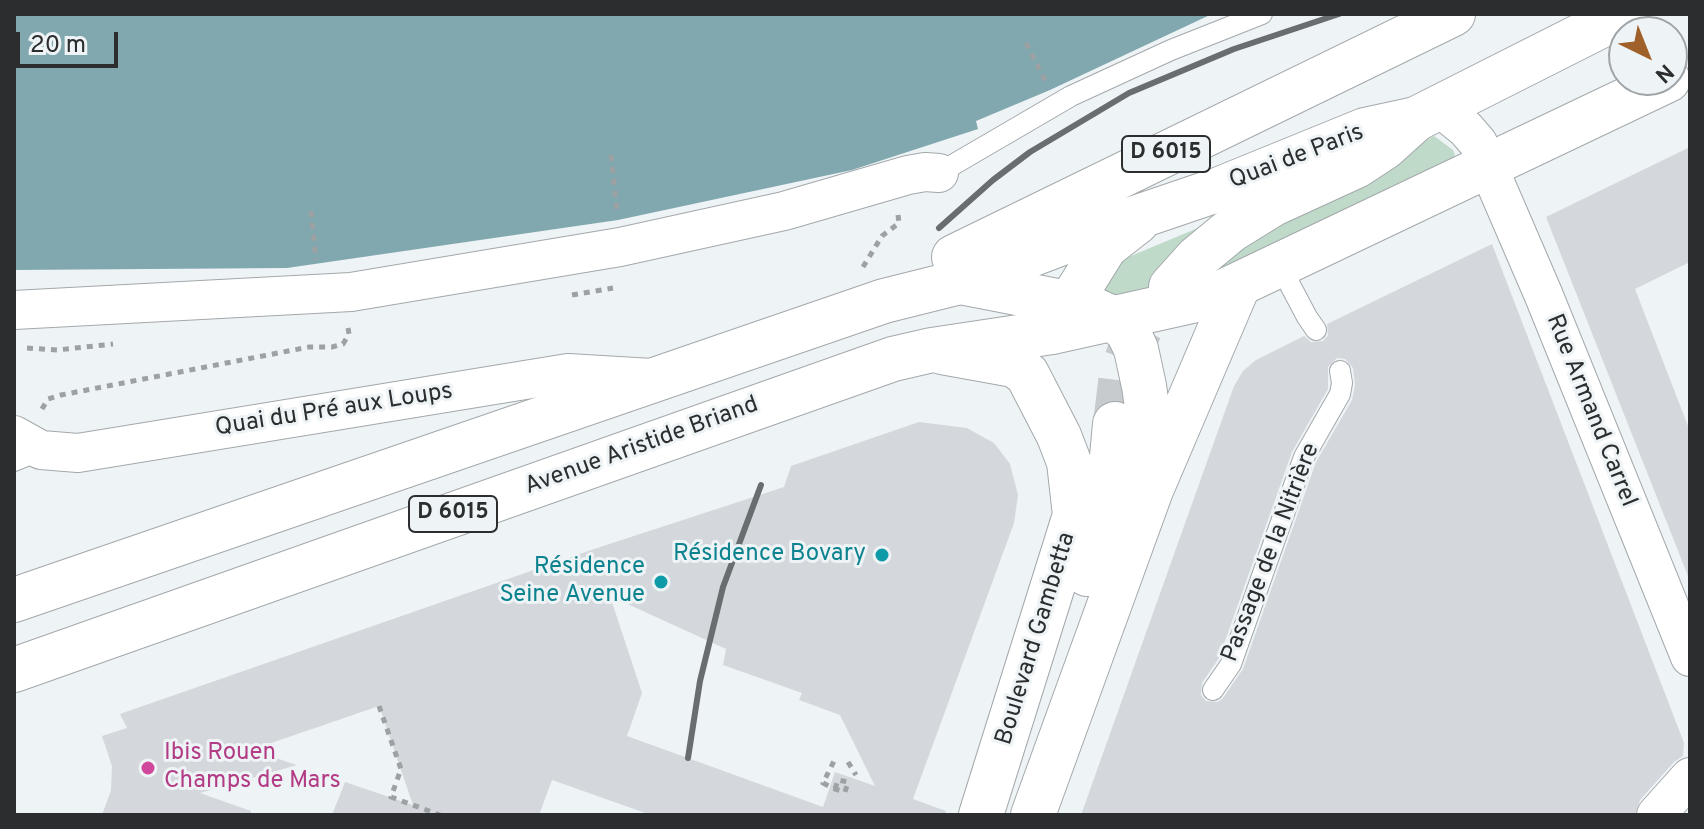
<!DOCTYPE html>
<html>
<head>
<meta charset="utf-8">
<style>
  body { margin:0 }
  #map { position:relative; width:1704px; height:829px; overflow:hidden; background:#eef3f6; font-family:Overpass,sans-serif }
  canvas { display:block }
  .frame { position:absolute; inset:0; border:16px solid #2b2d2e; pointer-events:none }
  .north { position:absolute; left:1608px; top:16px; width:80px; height:80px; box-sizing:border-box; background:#eef3f6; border:2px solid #a0a4a6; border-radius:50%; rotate:137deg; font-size:22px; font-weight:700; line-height:32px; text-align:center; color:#2b2d2e }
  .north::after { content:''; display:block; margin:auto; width:28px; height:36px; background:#a0602a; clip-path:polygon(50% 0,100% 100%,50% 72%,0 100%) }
  .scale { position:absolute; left:16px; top:32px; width:102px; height:36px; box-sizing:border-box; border:4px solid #2b2d2e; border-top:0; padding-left:10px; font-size:24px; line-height:28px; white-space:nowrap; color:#2b2d2e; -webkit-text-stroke:6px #eef3f6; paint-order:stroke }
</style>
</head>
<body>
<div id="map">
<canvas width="1704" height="829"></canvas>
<div class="frame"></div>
<div class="north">N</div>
<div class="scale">20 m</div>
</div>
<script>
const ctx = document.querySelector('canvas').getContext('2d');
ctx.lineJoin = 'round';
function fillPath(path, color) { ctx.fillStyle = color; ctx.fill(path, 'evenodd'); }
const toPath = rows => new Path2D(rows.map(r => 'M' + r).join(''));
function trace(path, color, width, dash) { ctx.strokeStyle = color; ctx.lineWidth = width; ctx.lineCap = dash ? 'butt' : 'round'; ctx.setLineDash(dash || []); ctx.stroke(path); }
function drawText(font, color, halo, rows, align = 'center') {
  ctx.font = font + ' Overpass,sans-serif'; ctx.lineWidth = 6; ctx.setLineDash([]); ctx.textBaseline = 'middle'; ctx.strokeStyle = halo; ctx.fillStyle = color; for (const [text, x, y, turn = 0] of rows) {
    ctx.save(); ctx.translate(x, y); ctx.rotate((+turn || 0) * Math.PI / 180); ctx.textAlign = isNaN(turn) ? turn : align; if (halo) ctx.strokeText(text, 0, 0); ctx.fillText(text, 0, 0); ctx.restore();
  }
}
const green = toPath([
  [1434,136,1453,150,1455,155,1452,159,1196,280,1227,246],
  [1205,225,1149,292,1118,296,1102,292,1114,263]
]);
const water = toPath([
  [14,14,1212,14,1050,90,976,121,978,129,852,170,618,220,287,268,14,270]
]);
const building = toPath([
  [1690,147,1690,262,1635,289,1690,431,1688,576,1546,217],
  [1492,244,1684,743,1683,756,1674,762,1640,800,1635,815,1081,815,1234,386,1243,371,1256,360,1304,336,1311,342,1323,341,1328,335,1327,324],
  [1337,358,1345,359,1353,368,1355,385,1352,400,1316,462,1243,669,1223,698,1218,702,1206,701,1201,695,1202,683,1219,658,1292,452,1328,389,1328,367],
  [919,422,967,428,994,443,1010,464,1018,495,1014,523,913,799,946,811,945,815,651,815,552,780,539,815,332,815,345,782,413,805,379,706,251,750,297,765,200,793,251,811,251,815,102,815,111,790,112,766,102,736,127,728,120,714,594,549,784,487,791,466],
  [610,596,726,649,723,665,802,693,799,700,840,715,875,786,835,772,823,807,627,736,642,693]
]);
const secondaryTunnel = toPath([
  [1115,424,1121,375,1130,349,1141,328]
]);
const path = toPath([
  [1026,43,1046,82],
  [611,155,617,211],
  [311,211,316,260],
  [863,267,882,236,899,223,898,215],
  [572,295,613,288],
  [27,348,57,350,113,344],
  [42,409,48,399,61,395,309,347,332,347,343,344,349,334,348,328],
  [379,706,401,769,391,797,440,815],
  [848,762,856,775],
  [835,789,838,780,848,782,845,792,835,789,823,783,836,757]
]);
const lane = toPath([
  [939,173,1071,96,1171,50,1262,14],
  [1280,266,1307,317,1316,330],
  [14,461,41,450],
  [1213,690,1231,664,1304,457,1340,394,1342,383,1340,371]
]);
const street = toPath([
  [1439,107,1466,129,1478,143,1544,296,1690,657],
  [14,310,351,292,620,247,784,211,908,175,925,172,939,173],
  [14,435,41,450,78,453,568,373,652,378],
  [1656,815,1690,777]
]);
const secondary = toPath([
  [960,282,1088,307,1114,319,1128,332,1136,349,1144,386,1150,428,1150,475],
  [1171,287,1197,258,1231,230,1273,204,1356,166,1385,147,1416,119],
  [942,352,1014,365,1027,374,1059,436,1069,462,1075,515,981,815],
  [1087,574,1107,511,1115,424],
  [1033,815,1151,490,1238,286]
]);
const primary = toPath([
  [954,257,1453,14],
  [1052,332,1105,247,1137,222],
  [14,600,884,301,960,282,1067,241,1220,189,1365,130,1416,119,1624,14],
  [14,670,893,359,932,350,1052,332,1214,296,1668,80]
]);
const rail = toPath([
  [939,228,993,180,1030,152,1129,93,1234,49,1339,14],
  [688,758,700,681,723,587,761,485]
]);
const markers = [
  [882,555,8,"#0f9aa8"],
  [661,582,8,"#0f9aa8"],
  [148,768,8,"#d1479c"]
];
const shields = [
  [1166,154,88],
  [453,514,88]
];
const shieldNames = [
  ["D 6015",1166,154],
  ["D 6015",453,514]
];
const streetNames = [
  ["Quai de Paris",1297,158,-21],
  ["Quai du Pré aux Loups",334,411,-9],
  ["Rue Armand Carrel",1590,411,68],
  ["Avenue Aristide Briand",642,447,-20],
  ["Passage de la Nitrière",1272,553,-69],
  ["Boulevard Gambetta",1037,639,-73]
];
const cultureNames = [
  ["Résidence Bovary",866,555],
  ["Résidence",645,568],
  ["Seine Avenue",645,596]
];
const hotelNames = [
  ["Ibis Rouen",164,754],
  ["Champs de Mars",164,782]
];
fillPath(green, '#c0daca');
fillPath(water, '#81a8af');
fillPath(building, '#d4d8dc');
trace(secondaryTunnel, '#c7cbce', 44, [44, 22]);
trace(lane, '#a3a8ab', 22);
trace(street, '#a3a8ab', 40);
trace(secondary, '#a3a8ab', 46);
trace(primary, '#a3a8ab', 46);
trace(path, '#9da1a3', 5, [6, 6]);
trace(lane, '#fff', 20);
trace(street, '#fff', 38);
trace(secondary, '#fff', 44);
trace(primary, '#fff', 44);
trace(rail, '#6a6d6f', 6);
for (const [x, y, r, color] of markers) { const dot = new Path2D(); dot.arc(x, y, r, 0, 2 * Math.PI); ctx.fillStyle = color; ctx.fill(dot); trace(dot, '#eef3f6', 3); }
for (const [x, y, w] of shields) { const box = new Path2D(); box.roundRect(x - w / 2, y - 18, w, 36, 6); ctx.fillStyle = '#eef3f6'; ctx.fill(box); trace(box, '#2b2d2e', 2); }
drawText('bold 22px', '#2b2d2e', null, shieldNames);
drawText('24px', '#2b2d2e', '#eef3f6', streetNames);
drawText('24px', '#0d838f', '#eef3f6', cultureNames, 'right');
drawText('24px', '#b23c85', '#eef3f6', hotelNames, 'left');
</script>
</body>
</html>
